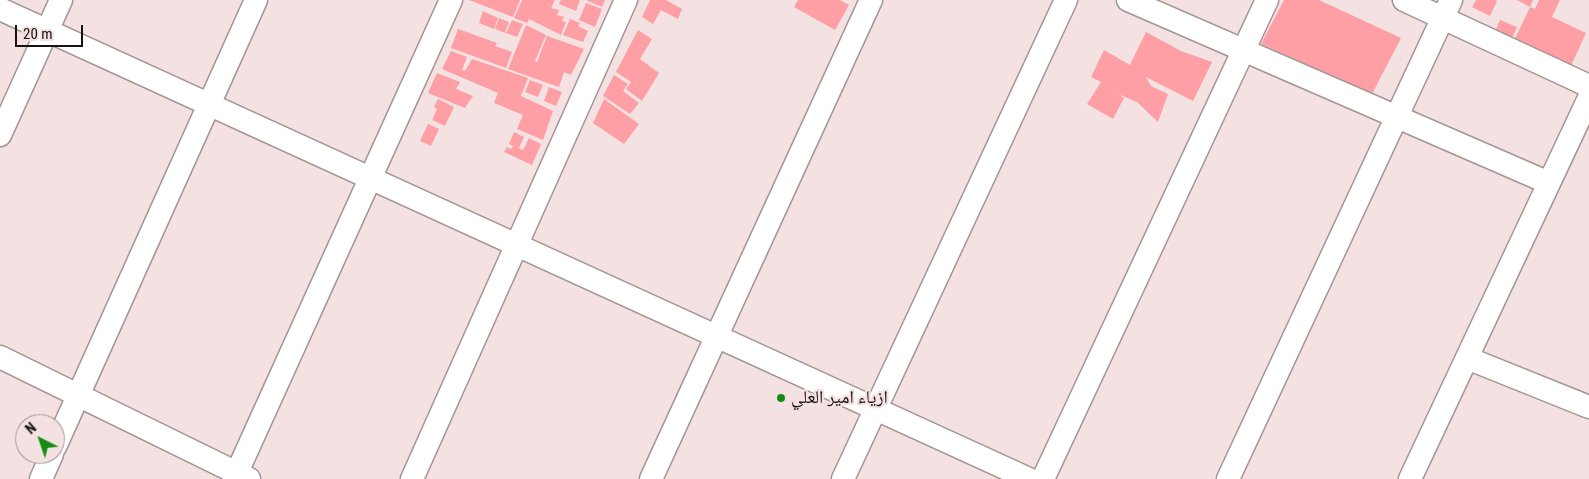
<!DOCTYPE html>
<html>
<head>
<meta charset="utf-8">
<style>
  body { margin:0 }
  #map { position:relative; width:1589px; height:479px; overflow:hidden; background:#f4e2e2; font-family:"Roboto Condensed",sans-serif }
  canvas { display:block }
  .north { position:absolute; left:15px; top:414px; width:50px; height:50px; box-sizing:border-box; background:#f4e2e2; border:1px solid #9c8e8e; border-radius:50%; rotate:319deg; font-size:14px; font-weight:700; line-height:20px; text-align:center; color:#171111 }
  .north::after { content:''; display:block; margin:auto; width:18px; height:22px; background:#178b11; clip-path:polygon(50% 0,100% 100%,50% 72%,0 100%) }
  .scale { position:absolute; left:15px; top:25px; width:68px; height:22px; box-sizing:border-box; border:2px solid #171111; border-top:0; padding-left:6px; font-size:15px; line-height:18px; white-space:nowrap; color:#171111; -webkit-text-stroke:4px #f4e2e2; paint-order:stroke }
</style>
</head>
<body>
<div id="map">
<canvas width="1589" height="479"></canvas>
<div class="north">N</div>
<div class="scale">20 m</div>
</div>
<script>
const ctx = document.querySelector('canvas').getContext('2d');
ctx.lineJoin = 'round';
function fillPath(path, color) { ctx.fillStyle = color; ctx.fill(path, 'evenodd'); }
const toPath = rows => new Path2D(rows.map(r => 'M' + r).join(''));
function trace(path, color, width, dash) { ctx.strokeStyle = color; ctx.lineWidth = width; ctx.lineCap = dash ? 'butt' : 'round'; ctx.setLineDash(dash || []); ctx.stroke(path); }
function drawText(font, color, halo, rows, align = 'center') {
  ctx.font = font + ' "Roboto Condensed","Noto Naskh Arabic",sans-serif'; ctx.lineWidth = 4.5; ctx.setLineDash([]); ctx.textBaseline = 'middle'; ctx.strokeStyle = halo; ctx.fillStyle = color; for (const [text, x, y, turn = 0] of rows) {
    ctx.save(); ctx.translate(x, y); ctx.rotate((+turn || 0) * Math.PI / 180); ctx.textAlign = isNaN(turn) ? turn : align; if (halo) ctx.strokeText(text, 0, 0); ctx.fillText(text, 0, 0); ctx.restore();
  }
}
const building = toPath([
  [469,0,520,0,513,17],
  [522,0,555,0,551,8,559,10,557,15,564,17,562,21,566,22,561,35,529,19,527,23,514,18],
  [561,0,580,0,576,11,559,4],
  [586,0,605,0,602,7],
  [650,0,666,0,682,9,678,19,661,10,653,24,642,17],
  [798,0,840,0,849,5,835,30,794,7],
  [1284,0,1319,0,1401,38,1372,94,1261,44],
  [1476,0,1495,0,1497,1,1490,16,1472,7],
  [1517,0,1533,0,1530,7],
  [1539,0,1560,0,1552,17,1586,33,1569,70,1513,43,1530,7,1535,9],
  [586,3,602,9,595,27,579,20],
  [483,11,498,18,494,29,479,23],
  [499,18,509,22,505,33,495,29],
  [570,19,580,23,578,26,588,31,583,42,563,35],
  [512,20,523,24,517,37,506,33],
  [1500,20,1517,27,1510,43,1493,36],
  [526,25,546,35,535,61,537,62,547,36,584,49,571,75,564,72,559,87,508,69],
  [458,29,497,43,495,46,512,52,506,68,451,48],
  [638,30,652,39,640,59,659,73,642,101,626,89,631,82,616,72],
  [1146,32,1181,51,1212,62,1193,101,1146,77,1151,86,1168,94,1158,122,1137,102,1118,94,1124,98,1113,119,1087,104,1101,82,1091,77,1104,50,1130,65],
  [451,51,467,57,462,70,465,71,472,59,528,78,521,96,553,111,543,140,517,129,523,115,494,103,498,93,442,69],
  [437,73,460,82,456,89,473,96,465,108,428,93],
  [614,75,628,84,623,91,639,103,630,114,603,96],
  [530,80,543,85,538,97,525,92],
  [549,87,562,92,556,106,544,101],
  [438,99,454,107,445,126,432,120,437,109,434,107],
  [604,99,639,124,624,144,593,123],
  [428,124,439,129,431,146,420,141],
  [514,132,524,137,519,148,523,150,529,138,541,144,532,165,504,152,507,147,511,149,513,146,509,144]
]);
const minor = toPath([
  [1128,0,1549,183],
  [1404,0,1589,86],
  [0,9,1029,479],
  [0,135,61,0],
  [0,357,249,479],
  [1467,358,1589,407],
  [55,447,256,0],
  [41,479,52,454],
  [234,479,451,0],
  [412,479,626,0],
  [651,479,871,0],
  [843,479,1066,0],
  [1043,479,1267,0],
  [1228,479,1451,0],
  [1410,479,1589,98]
]);
const markers = [
  [781,398,5,"#178b11"]
];
const poiNames = [
  ["ازياء امير العلي",791,398]
];
fillPath(building, '#fd9fa4');
trace(minor, '#a59494', 25);
trace(minor, '#fff', 22);
for (const [x, y, r, color] of markers) { const dot = new Path2D(); dot.arc(x, y, r, 0, 2 * Math.PI); ctx.fillStyle = color; ctx.fill(dot); trace(dot, '#f4e2e2', 2); }
drawText('18px', '#171111', '#f4e2e2', poiNames, 'left');
</script>
</body>
</html>
